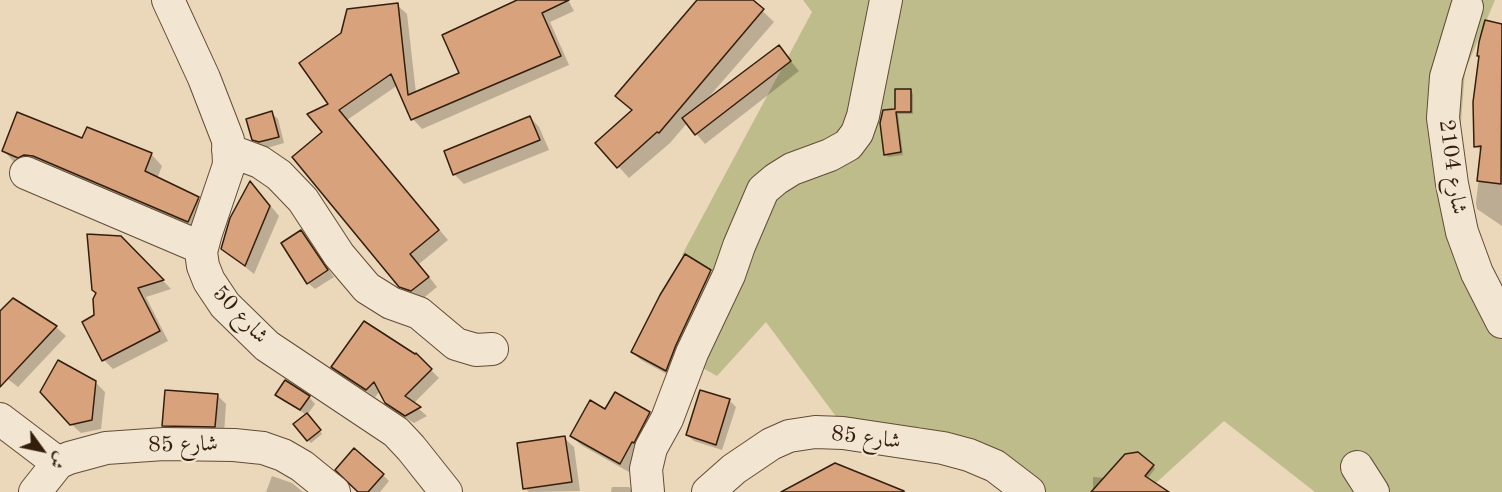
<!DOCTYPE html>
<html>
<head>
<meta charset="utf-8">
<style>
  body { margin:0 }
  #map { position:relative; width:1502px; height:492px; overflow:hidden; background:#ebd7b9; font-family:"Old Standard TT",Amiri,serif }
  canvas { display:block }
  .north { position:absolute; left:12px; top:420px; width:60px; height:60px; -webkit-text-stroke:4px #f2e5d2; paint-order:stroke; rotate:123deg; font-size:16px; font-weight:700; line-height:24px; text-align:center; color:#331e0c }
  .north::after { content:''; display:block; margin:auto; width:21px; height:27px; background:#331e0c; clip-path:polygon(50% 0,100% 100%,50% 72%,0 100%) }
</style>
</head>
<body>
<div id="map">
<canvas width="1502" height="492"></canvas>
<div class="north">ش</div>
</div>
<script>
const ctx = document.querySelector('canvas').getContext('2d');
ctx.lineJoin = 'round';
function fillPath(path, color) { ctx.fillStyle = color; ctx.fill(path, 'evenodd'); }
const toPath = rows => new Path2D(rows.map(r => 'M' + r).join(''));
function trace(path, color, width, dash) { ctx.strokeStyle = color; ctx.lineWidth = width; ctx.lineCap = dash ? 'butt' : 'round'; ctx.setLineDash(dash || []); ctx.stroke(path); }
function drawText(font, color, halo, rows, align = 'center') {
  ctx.font = font + ' "Old Standard TT",Amiri,serif'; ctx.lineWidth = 4.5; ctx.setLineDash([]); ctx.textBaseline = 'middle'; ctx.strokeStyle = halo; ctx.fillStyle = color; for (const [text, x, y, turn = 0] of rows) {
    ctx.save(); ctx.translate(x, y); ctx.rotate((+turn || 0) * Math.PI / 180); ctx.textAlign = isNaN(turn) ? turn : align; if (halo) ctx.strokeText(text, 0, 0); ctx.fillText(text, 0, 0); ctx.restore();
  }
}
const green = toPath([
  [803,0,1495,0,1465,71,1458,160,1502,323,1502,492,1315,492,1224,421,1146,492,1014,492,920,427,846,430,766,322,717,376,692,362,731,281,682,255,812,12]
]);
const shadow = toPath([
  [521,0,568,0,574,11,550,22,569,65,422,129,413,119,398,85,347,120,448,240,419,264,437,287,421,300,408,294,398,284,324,132,330,105,397,5,407,14,416,93,461,73],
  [699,0,751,0,774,22,708,98,779,47,799,71,705,144,687,123,670,143,629,178,597,143,633,111,628,107],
  [911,91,913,94,913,114,898,114,903,155,888,157,885,154,896,110],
  [1475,106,1502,106,1502,226,1477,209,1476,203,1482,150,1480,150,1476,146],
  [271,113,278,119,284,143,267,148,260,146,253,139],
  [530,117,539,127,549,150,464,184,455,175,446,152],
  [88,129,152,155,162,166,157,179,198,198,209,209,199,232,14,162,4,151,83,140],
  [259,192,279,216,254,274,222,248],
  [301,232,334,277,315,289,308,283],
  [120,237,171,289,146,297,168,341,113,369,104,360,96,316],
  [686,256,710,271,719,279,674,378,641,360,632,352],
  [13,300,56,327,66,336,18,387,0,373,0,313],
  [416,355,439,378,413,404,427,416,414,423,395,411,386,402,380,391,375,397,341,375,333,367],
  [95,382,105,392,101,429,81,433,71,424],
  [277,394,309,397,315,404,307,415,322,434,311,443,308,440,306,415],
  [615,394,650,413,659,422,629,472,581,445,572,436,606,411],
  [217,395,226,404,224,435,173,435,164,426],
  [729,400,736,407,722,450,694,441,687,435],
  [564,438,574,447,580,491,529,492,525,488],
  [1153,466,1155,469,1147,479,1165,492,1095,492,1093,488,1093,477,1106,478],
  [383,475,389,481,380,492,360,492],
  [272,476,292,483,303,492,266,492],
  [612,487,629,487,633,492,611,492]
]);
const building = toPath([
  [517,0,569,0,542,13,561,56,411,120,391,74,339,110,439,230,410,254,429,277,411,291,399,287,292,157,322,132,307,114,328,104,299,63,341,33,347,9,398,3,408,95,459,73,442,35,517,0],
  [697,0,753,0,764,9,659,133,657,132,617,168,595,143,632,110,615,96,697,0],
  [1485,20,1502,24,1501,184,1477,181,1481,146,1474,147,1473,102,1479,56,1477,56,1479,42,1485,20],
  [779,45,791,61,695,135,682,118,779,45],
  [895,89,911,89,911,112,896,112,901,152,884,155,880,123,883,110,895,109,895,89],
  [272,111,279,137,259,142,252,140,246,119,272,111],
  [17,112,82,138,87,127,152,153,145,171,199,197,188,222,33,156,24,155,18,158,2,151,17,112],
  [530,116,540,140,453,175,444,151,530,116],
  [250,181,270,206,245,266,221,249,230,218,250,181],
  [301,230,328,270,307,284,281,243,301,230],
  [87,234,121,236,164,280,138,288,160,331,102,361,82,322,94,315,93,299,96,293,92,290,87,234],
  [685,254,711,270,676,345,666,371,631,352,660,295,685,254],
  [13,298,57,326,0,387,0,311,13,298],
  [364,321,415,354,416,353,432,369,405,396,421,407,405,416,385,403,374,382,366,390,331,367,364,321],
  [58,360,96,381,92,420,70,425,40,392,58,360],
  [285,380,310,396,300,410,275,395,285,380],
  [165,390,218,394,215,427,162,426,165,390],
  [700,390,730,399,716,445,686,435,700,390],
  [615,392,650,412,634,443,632,442,620,464,570,436,590,400,605,409,615,392],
  [307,413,321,430,307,441,293,424,307,413],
  [565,436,572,482,523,489,517,443,565,436],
  [354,448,384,474,368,492,358,492,335,470,354,448],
  [1138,452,1154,465,1145,476,1169,492,1091,492,1125,454,1138,452],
  [835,463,904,491,904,492,781,492,835,463]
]);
const minor = toPath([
  [168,0,204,78,228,140,229,165,206,233,201,252,203,266,209,281,225,305,267,346,396,432,411,448,446,492],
  [1467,7,1446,77,1443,118,1452,184,1462,232,1477,273,1502,322],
  [228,150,260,162,279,175,303,200,339,255,367,288,391,303,419,313,456,344,476,350,492,349],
  [26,173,202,248],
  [0,419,58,463],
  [1357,467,1373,492],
  [35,492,58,463,69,458,106,448,164,444,234,445,263,448,283,455,302,466,334,492],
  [648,492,646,469,651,448,667,419,692,353,729,275,739,246,763,190,776,179,792,169,830,155,848,145,857,133,863,116,886,0],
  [708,492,734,469,771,444,789,436,815,432,843,433,943,448,969,455,995,466,1029,492]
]);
const streetNames = [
  ["شارع 2104",1452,167,82],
  ["شارع 50",240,315,47],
  ["شارع 85",866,438,7],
  ["شارع 85",183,445,-1]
];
fillPath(green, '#bebc8a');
fillPath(shadow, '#0003');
fillPath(building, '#d7a27c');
trace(building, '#331e0c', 1.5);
trace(minor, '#614c37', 34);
trace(minor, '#f2e5d2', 32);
drawText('22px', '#331e0c', '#f2e5d2', streetNames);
</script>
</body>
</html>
